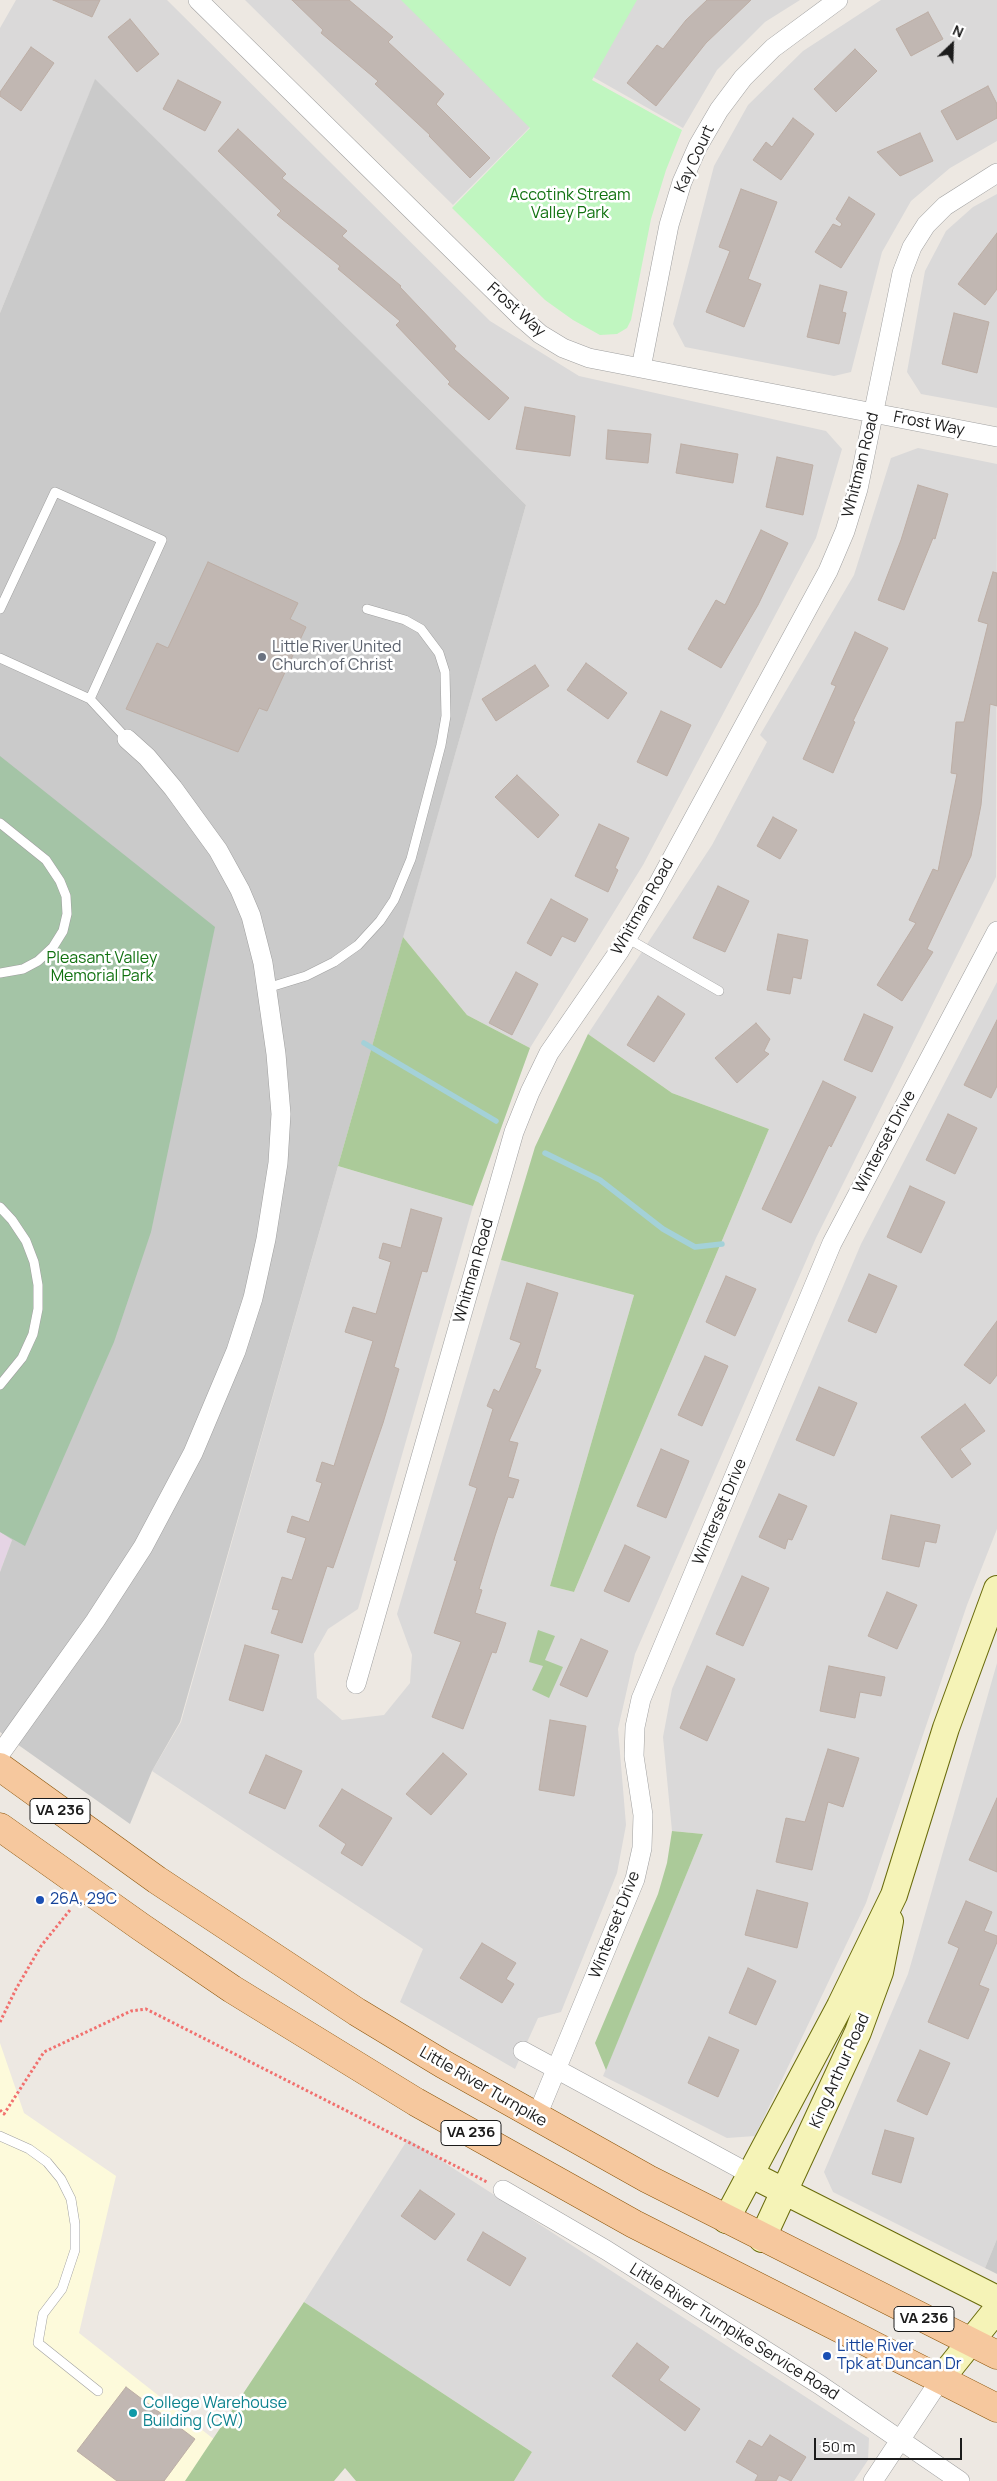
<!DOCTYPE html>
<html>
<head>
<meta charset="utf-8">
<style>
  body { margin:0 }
  #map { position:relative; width:997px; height:2481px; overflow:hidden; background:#ede8e2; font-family:Manrope,sans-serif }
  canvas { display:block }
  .north { position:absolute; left:927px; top:20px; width:50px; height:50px; -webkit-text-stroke:4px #fff; paint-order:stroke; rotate:24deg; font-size:14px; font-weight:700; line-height:20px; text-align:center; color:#1c1c1c }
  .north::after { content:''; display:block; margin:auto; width:18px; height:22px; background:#1c1c1c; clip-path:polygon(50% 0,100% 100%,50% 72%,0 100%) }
  .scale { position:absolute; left:814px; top:2438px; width:148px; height:22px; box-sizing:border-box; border:2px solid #1c1c1c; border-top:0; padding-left:6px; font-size:15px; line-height:18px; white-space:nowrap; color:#1c1c1c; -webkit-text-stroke:4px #fff; paint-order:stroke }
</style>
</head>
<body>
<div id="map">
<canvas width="997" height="2481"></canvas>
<div class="north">N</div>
<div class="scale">50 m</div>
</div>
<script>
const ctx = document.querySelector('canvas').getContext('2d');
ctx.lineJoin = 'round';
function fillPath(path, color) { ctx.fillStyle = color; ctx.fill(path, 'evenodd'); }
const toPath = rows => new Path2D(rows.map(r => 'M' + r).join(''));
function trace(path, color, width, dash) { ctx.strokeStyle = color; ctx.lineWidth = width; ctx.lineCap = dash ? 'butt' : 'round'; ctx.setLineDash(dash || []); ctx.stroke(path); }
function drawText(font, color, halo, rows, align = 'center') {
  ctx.font = font + ' Manrope,sans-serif'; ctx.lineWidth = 5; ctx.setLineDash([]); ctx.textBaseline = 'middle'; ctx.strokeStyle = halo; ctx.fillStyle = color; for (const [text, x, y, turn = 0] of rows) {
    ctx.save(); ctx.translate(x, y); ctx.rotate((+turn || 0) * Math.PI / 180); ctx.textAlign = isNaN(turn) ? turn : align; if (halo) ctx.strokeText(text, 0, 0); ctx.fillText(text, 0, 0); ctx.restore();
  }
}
const residential = toPath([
  [16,0,167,0,490,321,579,376,826,431,842,449,816,538,643,865,530,1048,467,1015,403,937,526,505,95,80,0,313,0,28],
  [245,0,404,0,531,126,453,205],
  [636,0,800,0,765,22,717,70,683,128,593,77],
  [881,0,997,0,997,141,950,168,911,201,882,252,851,372,834,376,685,347,673,324,714,166,748,105,803,51],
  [997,194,997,408,921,394,907,372,925,271,946,231,973,207],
  [918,448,997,464,996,877,816,1238,635,1654,618,1729,626,1825,617,1873,561,2012,538,2018,515,2069,400,2002,423,1949,152,1771,181,1722,338,1166,473,1206,358,1609,328,1629,314,1654,317,1698,342,1720,384,1715,410,1683,412,1655,397,1614,501,1260,634,1295,550,1586,574,1592,769,1129,672,1093,588,1034,712,845,767,742,760,735,854,575,891,458],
  [997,982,997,1529,967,1605,866,1903,755,2136,727,2138,603,2076,703,1834,672,1831,663,1737,672,1689,861,1244],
  [997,1663,997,2239,985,2268,833,2192,824,2172,908,1974],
  [408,2139,869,2438,868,2460,854,2481,514,2481,532,2452,304,2302]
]);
const industrial = toPath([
  [0,1532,12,1540,0,1572]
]);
const education = toPath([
  [0,2043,24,2113,116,2176,79,2333,220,2444,194,2481,0,2481]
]);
const religious = toPath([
  [95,79,526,505,180,1722,152,1771,130,1824,0,1732,0,1572,12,1540,0,1532,0,313],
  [997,2239,997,2274,985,2268]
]);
const forest = toPath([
  [403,937,467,1015,530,1048,473,1206,338,1166],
  [588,1034,672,1093,769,1129,574,1592,550,1586,634,1295,501,1260,535,1147],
  [538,1630,555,1636,545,1660,563,1667,549,1698,532,1690,543,1666,529,1662],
  [672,1831,703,1834,606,2070,595,2043,658,1894,667,1863],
  [304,2302,532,2452,514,2481,356,2481,345,2468,334,2481,185,2481]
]);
const cemetery = toPath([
  [0,756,215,927,151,1232,114,1342,25,1546,0,1532]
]);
const park = toPath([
  [401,0,637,0,592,80,682,130,666,170,651,219,631,320,627,328,617,334,600,335,573,320,545,300,452,208,530,128]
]);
const stream = toPath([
  [364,1043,496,1121],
  [545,1153,600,1180,663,1229,695,1247,722,1244]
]);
const building = toPath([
  [53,0,100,0,92,17,53,0],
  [292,0,349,0,393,37,388,42,444,94,436,104,490,158,470,178,429,136,430,135,375,84,378,81,321,33,323,30,292,0],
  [707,0,751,0,706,43,656,106,627,83,657,45,663,49,686,20,707,0],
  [928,12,943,39,911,56,896,29,928,12],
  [130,19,159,54,137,72,108,37,130,19],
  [31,47,54,63,21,111,0,96,0,92,31,47],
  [855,49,877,71,836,112,814,89,855,49],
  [178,80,221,102,205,131,163,109,178,80],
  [988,86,997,104,997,118,957,140,941,111,988,86],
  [793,118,814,134,781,180,753,160,766,142,772,147,793,118],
  [238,129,286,174,282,178,347,231,342,236,401,286,400,287,456,346,454,349,509,398,489,420,448,384,450,382,396,325,400,321,338,269,340,266,277,215,281,211,218,151,238,129],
  [920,133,933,161,900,176,877,152,920,133],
  [741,189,777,202,748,279,761,284,744,327,706,312,730,251,719,247,741,189],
  [849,197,875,214,841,268,815,252,833,224,840,227,842,224,836,219,849,197],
  [997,233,997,289,985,305,958,284,997,233],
  [820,285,847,292,842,312,846,313,839,344,807,337,820,285],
  [954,313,989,322,977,373,942,364,954,313],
  [525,407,575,416,570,456,516,449,525,407],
  [608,430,651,434,648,463,606,459,608,430],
  [681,444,738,454,733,483,676,473,681,444],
  [777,457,813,465,803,515,766,507,777,457],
  [918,485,948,494,935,539,933,538,904,610,878,600,901,540,918,485],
  [761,530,788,543,758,605,721,668,688,649,716,600,725,605,761,530],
  [208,562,298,603,290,619,306,627,267,711,259,708,238,752,126,709,157,643,168,648,208,562],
  [993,572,997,573,997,706,990,704,981,805,971,856,927,949,933,952,902,1001,877,985,916,923,909,920,933,869,938,871,957,774,951,773,956,722,964,722,988,624,978,621,993,572],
  [855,632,888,648,853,721,855,722,833,773,803,759,836,686,831,684,855,632],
  [586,663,627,693,608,719,567,690,586,663],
  [535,665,549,686,496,721,482,699,535,665],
  [661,711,691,725,667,776,637,762,661,711],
  [517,775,559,815,538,838,495,797,517,775],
  [773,817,797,830,780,859,757,846,773,817],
  [599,824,629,838,615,868,618,870,608,892,575,876,599,824],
  [718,886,749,901,725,952,693,938,718,886],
  [551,899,588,919,575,942,562,936,551,956,527,943,551,899],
  [778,934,808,940,801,979,793,977,790,994,767,990,778,934],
  [516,972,538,984,512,1035,489,1023,516,972],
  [658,996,685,1014,654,1062,627,1045,658,996],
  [864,1014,893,1027,872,1072,844,1060,864,1014],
  [997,1020,997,1086,991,1098,964,1085,997,1020],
  [756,1023,770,1039,764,1051,769,1054,737,1083,715,1058,756,1023],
  [823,1081,856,1097,831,1147,829,1145,791,1223,762,1209,823,1081],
  [948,1114,977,1128,955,1174,926,1160,948,1114],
  [910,1186,945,1202,921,1253,887,1237,910,1186],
  [411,1209,442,1218,427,1272,422,1271,394,1367,399,1369,383,1423,333,1568,327,1566,302,1643,271,1633,279,1610,272,1609,282,1577,292,1580,306,1538,287,1532,292,1516,309,1522,322,1483,316,1481,322,1462,334,1466,373,1341,345,1332,353,1307,376,1314,391,1262,379,1258,383,1243,401,1248,411,1209],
  [869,1274,897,1286,876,1333,848,1321,869,1274],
  [726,1276,756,1289,735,1336,706,1322,726,1276],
  [527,1283,558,1293,535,1368,541,1370,509,1441,518,1443,508,1477,519,1480,513,1498,508,1497,495,1536,479,1589,482,1590,475,1613,506,1623,496,1653,492,1652,463,1729,432,1717,461,1642,434,1633,457,1561,454,1560,477,1488,469,1485,493,1409,487,1406,494,1389,499,1392,521,1343,510,1339,527,1283],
  [997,1321,997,1375,990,1384,964,1365,997,1321],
  [705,1356,728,1366,702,1426,678,1415,705,1356],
  [819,1387,857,1403,834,1456,796,1440,819,1387],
  [965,1404,985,1431,960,1449,971,1464,952,1478,921,1437,965,1404],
  [661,1449,689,1461,666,1518,637,1506,661,1449],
  [779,1494,807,1506,792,1540,788,1539,785,1549,759,1537,779,1494],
  [891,1515,940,1525,936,1543,925,1541,919,1567,882,1559,891,1515],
  [625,1545,650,1557,629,1602,604,1591,625,1545],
  [742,1576,769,1588,743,1646,716,1634,742,1576],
  [887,1592,917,1605,897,1649,868,1636,887,1592],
  [581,1639,608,1651,587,1697,560,1685,581,1639],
  [245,1645,279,1655,263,1711,229,1700,245,1645],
  [707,1666,735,1679,707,1741,680,1728,707,1666],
  [829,1666,885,1677,881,1696,860,1692,855,1718,820,1711,829,1666],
  [550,1720,586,1726,574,1796,539,1790,550,1720],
  [828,1749,859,1758,843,1807,828,1802,812,1870,776,1862,786,1818,805,1822,828,1749],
  [443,1753,467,1774,431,1815,406,1794,443,1753],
  [266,1755,302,1771,285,1809,249,1793,266,1755],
  [342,1789,392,1818,362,1866,341,1853,346,1844,319,1826,342,1789],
  [997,1798,997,1872,969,1860,997,1798],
  [757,1890,808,1903,797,1948,745,1935,757,1890],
  [966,1901,992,1912,984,1931,997,1936,997,1942,979,1985,989,1989,968,2039,928,2022,959,1948,948,1943,966,1901],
  [482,1943,516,1963,506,1979,514,1984,502,2003,460,1978,482,1943],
  [748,1968,776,1981,756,2025,729,2013,748,1968],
  [709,2037,739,2050,718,2097,688,2083,709,2037],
  [920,2050,950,2063,927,2115,897,2101,920,2050],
  [885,2130,914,2138,901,2183,872,2174,885,2130],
  [420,2190,455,2214,435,2240,401,2216,420,2190],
  [483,2232,526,2258,510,2286,467,2260,483,2232],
  [637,2343,669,2367,659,2380,700,2409,685,2431,612,2376,637,2343],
  [126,2387,195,2439,164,2481,117,2481,77,2451,126,2387],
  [770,2435,806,2457,791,2481,779,2475,776,2481,755,2481,758,2475,736,2462,749,2440,762,2447,770,2435]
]);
const path = toPath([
  [0,2022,16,1989,41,1946,70,1910],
  [0,2110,4,2114,44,2052,131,2011,146,2009,487,2182]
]);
const lane = toPath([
  [0,609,55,492,162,540,90,699],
  [0,658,90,699,127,739],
  [0,823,46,860,60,881,66,896,67,914,63,931,53,947,38,961,23,969,0,973],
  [627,938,719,991],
  [267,988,306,976,334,962,358,945,380,921,394,900,411,859,441,745,446,716,445,672,439,653,421,629,405,620,367,609],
  [0,1207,12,1220,26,1241,34,1262,38,1285,38,1309,33,1334,22,1358,0,1385],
  [0,2136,29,2149,47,2162,61,2179,71,2199,75,2224,75,2250,62,2289,43,2314,38,2343,98,2391]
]);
const street = toPath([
  [198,0,523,319,540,334,563,348,589,358,997,437],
  [641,368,669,225,682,182,698,146,719,110,743,78,773,48,838,0],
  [356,1684,514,1132,530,1092,549,1053,620,950,651,897,828,571,845,531,858,489,902,273,912,247,926,225,945,206,997,173],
  [0,1754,95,1621,143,1547,193,1453,236,1351,253,1298,266,1239,278,1163,281,1114,276,1054,263,963,251,916,240,890,218,850,173,788,147,757,127,739],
  [523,2051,750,2174],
  [536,2118,635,1879,642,1848,643,1815,634,1756,635,1727,641,1699,832,1243,997,931],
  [503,2190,606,2250,820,2385,960,2481],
  [873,2481,940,2380]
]);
const secondary = toPath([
  [750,2174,997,2299],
  [726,2220,840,2006,894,1895,946,1728,997,1589],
  [762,2239,858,2032,880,1972,890,1921],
  [940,2380,997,2309]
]);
const primary = toPath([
  [0,1767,157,1880,357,2012,443,2064,648,2179,997,2355],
  [0,1827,141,1927,232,1989,416,2102,634,2224,997,2408]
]);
const markers = [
  [262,657,5,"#6b7280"],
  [40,1900,5,"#1a4fb4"],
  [827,2356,5,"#1a4fb4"],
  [133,2413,5,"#0f9aa8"]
];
const shields = [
  [60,1811,60],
  [471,2133,60],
  [924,2319,60]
];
const shieldNames = [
  ["VA 236",60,1811],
  ["VA 236",471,2133],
  ["VA 236",924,2319]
];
const streetNames = [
  ["Kay Court",695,159,-65],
  ["Frost Way",516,310,42],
  ["Frost Way",929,424,11],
  ["Whitman Road",861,465,-76],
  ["Whitman Road",643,907,-60],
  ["Winterset Drive",885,1142,-62],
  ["Whitman Road",474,1271,-74],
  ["Winterset Drive",720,1512,-67],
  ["Winterset Drive",615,1925,-69],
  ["King Arthur Road",840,2071,-66],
  ["Little River Turnpike",483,2087,30],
  ["Little River Turnpike Service Road",734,2332,32]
];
const parkNames = [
  ["Accotink Stream",570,196],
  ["Valley Park",570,214],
  ["Pleasant Valley",102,959],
  ["Memorial Park",102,977]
];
const worshipNames = [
  ["Little River United",272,648],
  ["Church of Christ",272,666]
];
const transitNames = [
  ["26A, 29C",50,1900],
  ["Little River",837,2347],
  ["Tpk at Duncan Dr",837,2365]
];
const cultureNames = [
  ["College Warehouse",143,2404],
  ["Building (CW)",143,2422]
];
fillPath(residential, '#dad9d9');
fillPath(industrial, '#e5d4e4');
fillPath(education, '#fdfadb');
fillPath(religious, '#cacaca');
fillPath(forest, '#abca99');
fillPath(cemetery, '#a4c4a6');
fillPath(park, '#c0f6c0');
trace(stream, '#a4d1d8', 5.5);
fillPath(building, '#c1b7b2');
trace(building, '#bdaea5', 1);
trace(lane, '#a0a0a0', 10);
trace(street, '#a0a0a0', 20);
trace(secondary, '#696b0b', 28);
trace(primary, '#8b5408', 29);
trace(path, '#f1706e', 3, [2.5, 2.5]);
trace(lane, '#fff', 9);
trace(street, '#fff', 19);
trace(secondary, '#f5f3b7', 26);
trace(primary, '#f6c89e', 28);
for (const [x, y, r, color] of markers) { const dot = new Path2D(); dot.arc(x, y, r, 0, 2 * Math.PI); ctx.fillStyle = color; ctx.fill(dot); trace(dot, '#fff', 2); }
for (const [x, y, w] of shields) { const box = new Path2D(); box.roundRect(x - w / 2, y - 12.5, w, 25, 4); ctx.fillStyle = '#fff'; ctx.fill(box); trace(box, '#1c1c1c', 1); }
drawText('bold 15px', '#1c1c1c', null, shieldNames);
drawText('16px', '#1c1c1c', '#fff', streetNames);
drawText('16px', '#127211', '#fff', parkNames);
drawText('16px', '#5b616d', '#fff', worshipNames, 'left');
drawText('16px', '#164399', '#fff', transitNames, 'left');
drawText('16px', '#0d838f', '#fff', cultureNames, 'left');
</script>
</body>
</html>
